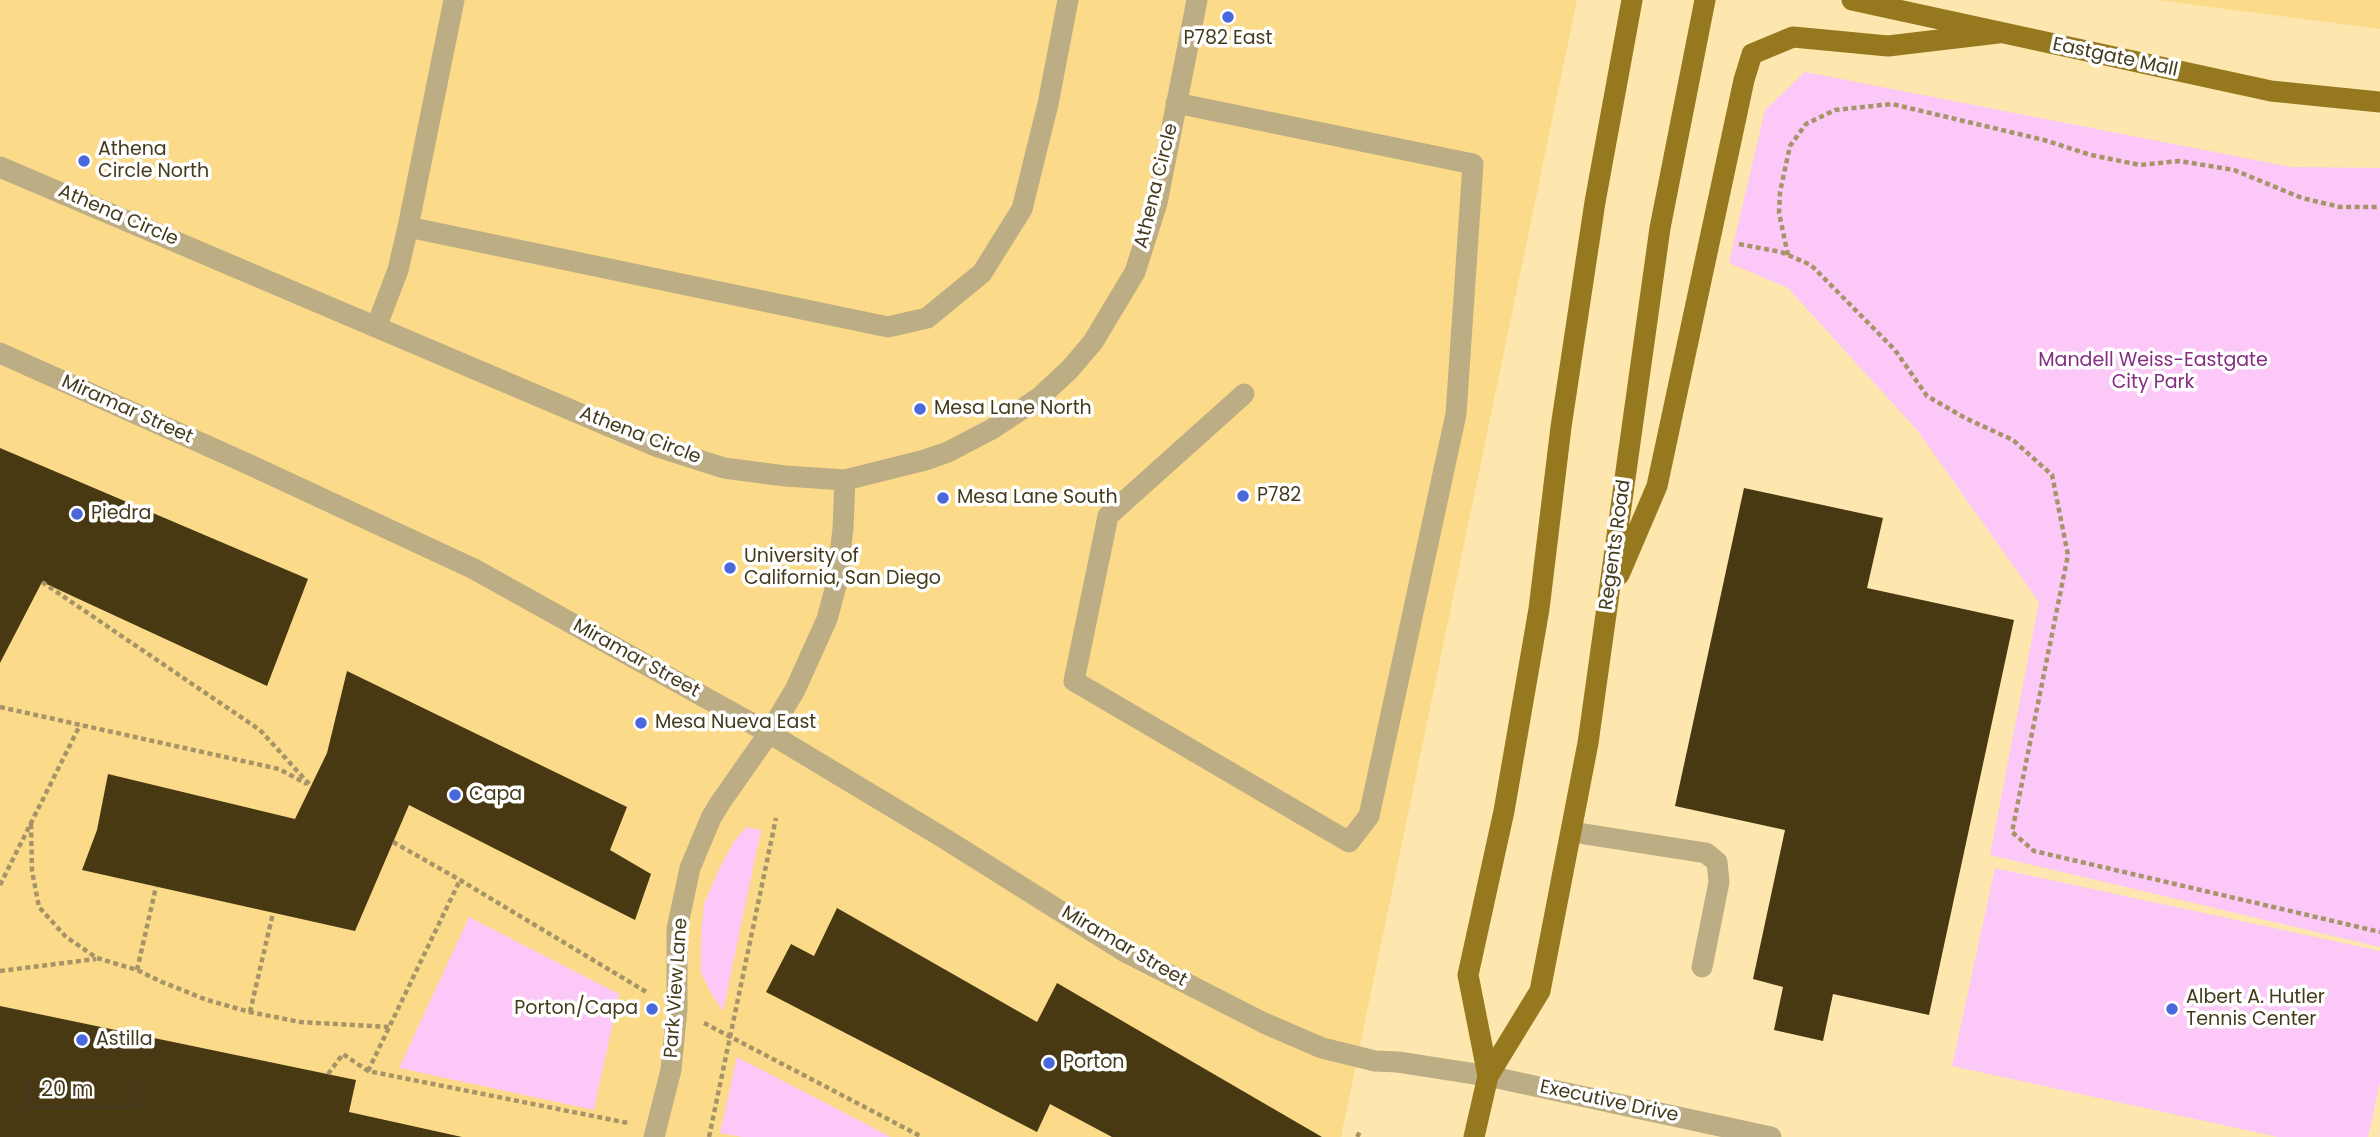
<!DOCTYPE html>
<html>
<head>
<meta charset="utf-8">
<style>
  body { margin:0 }
  #map { position:relative; width:2380px; height:1137px; overflow:hidden; background:#fee7ae; font-family:Poppins,sans-serif }
  canvas { display:block }
  .scale { position:absolute; left:28px; top:1077px; width:117px; height:32px; box-sizing:border-box; border:4px solid #453a1b; border-top:0; padding-left:9px; font-size:21px; line-height:24px; white-space:nowrap; color:#453a1b; -webkit-text-stroke:5px #fff; paint-order:stroke }
</style>
</head>
<body>
<div id="map">
<canvas width="2380" height="1137"></canvas>
<div class="scale">20 m</div>
</div>
<script>
const ctx = document.querySelector('canvas').getContext('2d');
ctx.lineJoin = 'round';
function fillPath(path, color) { ctx.fillStyle = color; ctx.fill(path, 'evenodd'); }
const toPath = rows => new Path2D(rows.map(r => 'M' + r).join(''));
function trace(path, color, width, dash) { ctx.strokeStyle = color; ctx.lineWidth = width; ctx.lineCap = dash ? 'butt' : 'round'; ctx.setLineDash(dash || []); ctx.stroke(path); }
function drawText(font, color, halo, rows, align = 'center') {
  ctx.font = font + ' Poppins,sans-serif'; ctx.lineWidth = 7; ctx.setLineDash([]); ctx.textBaseline = 'middle'; ctx.strokeStyle = halo; ctx.fillStyle = color; for (const [text, x, y, turn = 0] of rows) {
    ctx.save(); ctx.translate(x, y); ctx.rotate((+turn || 0) * Math.PI / 180); ctx.textAlign = isNaN(turn) ? turn : align; if (halo) ctx.strokeText(text, 0, 0); ctx.fillText(text, 0, 0); ctx.restore();
  }
}
const built = toPath([
  [0,0,1577,0,1341,1137,0,1137],
  [2158,0,2380,0,2380,29]
]);
const green = toPath([
  [1805,72,2291,167,2380,168,2380,947,1990,855,2039,602,1917,430,1788,288,1729,263,1765,110],
  [747,827,761,830,723,1011,711,993,701,973,701,935,704,904,720,867,735,840],
  [1995,868,2380,951,2380,1082,2368,1137,2278,1137,1952,1066],
  [469,917,619,994,594,1110,399,1068],
  [737,1057,891,1137,742,1137,720,1133]
]);
const building = toPath([
  [0,448,308,579,267,686,42,582,0,663],
  [1744,488,1883,518,1867,588,2014,620,1929,1015,1833,994,1823,1041,1774,1030,1783,987,1753,979,1785,830,1675,806],
  [347,671,627,807,610,850,651,874,635,920,409,805,355,931,82,870,97,830,108,774,295,819,327,753],
  [837,908,1037,1022,1057,983,1322,1137,1112,1137,1050,1104,1037,1132,766,992,791,944,814,956],
  [0,1006,356,1080,349,1112,462,1137,0,1137]
]);
const path = toPath([
  [1739,244,1781,252,1811,265,1895,350,1927,396,1965,418,2013,440,2052,475,2068,555,2012,832,2034,851,2380,932],
  [1788,255,1779,213,1780,192,1790,146,1806,124,1835,110,1892,104,2044,140,2091,155,2140,165,2179,161,2234,170,2302,198,2340,207,2380,207],
  [42,582,260,730,311,786],
  [0,707,279,769,307,784],
  [31,824,32,871,39,907,66,937,97,958,137,970,162,982,207,1000,250,1012,300,1022,389,1027],
  [393,842,460,880,648,993],
  [0,885,80,725],
  [137,970,156,887],
  [0,971,96,959],
  [250,1012,273,913],
  [704,1023,922,1137],
  [368,1071,460,880],
  [328,1074,343,1054,368,1071,628,1123],
  [709,1137,776,818],
  [1357,1137,1361,1130]
]);
const minor = toPath([
  [1176,103,1473,164,1456,414,1369,816,1349,842,1074,681,1108,516,1244,394],
  [0,167,658,447,724,468,785,476,845,480,925,460,948,452,992,429,1040,397,1070,369,1093,342,1135,272,1157,203,1197,0],
  [408,227,888,327,927,318,982,273,1022,209,1048,104,1068,0],
  [377,325,398,270,408,227,454,0],
  [0,353,248,464,474,569,769,733,942,837,1127,953,1264,1023,1322,1048,1375,1061,1398,1062,1488,1076,1771,1137],
  [1572,832,1706,853,1717,862,1719,882,1702,967],
  [654,1137,671,1070,677,1009,677,929,690,868,711,818,720,803,769,733,795,690,827,619,836,586,843,529,845,480]
]);
const major = toPath([
  [1852,0,2271,91,2380,102],
  [1619,575,1657,486,1744,80,1752,54,1793,37,1888,46,1998,33],
  [1488,1076,1468,975,1504,811,1539,609,1561,427,1595,202,1632,0],
  [1474,1137,1488,1076,1540,991,1588,743,1660,228,1705,0]
]);
const markers = [
  [1228,17,7,"#4968db"],
  [84,161,7,"#4968db"],
  [920,409,7,"#4968db"],
  [1243,496,7,"#4968db"],
  [943,498,7,"#4968db"],
  [77,514,7,"#4968db"],
  [730,568,7,"#4968db"],
  [641,723,7,"#4968db"],
  [455,795,7,"#4968db"],
  [652,1009,7,"#4968db"],
  [2172,1009,7,"#4968db"],
  [82,1040,7,"#4968db"],
  [1049,1063,7,"#4968db"]
];
const poiNames = [
  ["P782 East",1228,39,"center"],
  ["Athena",98,150],
  ["Circle North",98,172],
  ["Mesa Lane North",934,409],
  ["P782",1257,496],
  ["Mesa Lane South",957,498],
  ["Piedra",91,514],
  ["University of",744,557],
  ["California, San Diego",744,579],
  ["Mesa Nueva East",655,723],
  ["Capa",469,795],
  ["Albert A. Hutler",2186,998],
  ["Tennis Center",2186,1020],
  ["Porton/Capa",638,1009,"right"],
  ["Astilla",96,1040],
  ["Porton",1063,1063]
];
const streetNames = [
  ["Eastgate Mall",2115,58,12],
  ["Athena Circle",1157,186,-76],
  ["Athena Circle",118,216,23],
  ["Miramar Street",127,410,24],
  ["Athena Circle",640,436,21],
  ["Regents Road",1616,545,-82],
  ["Miramar Street",636,659,29],
  ["Miramar Street",1124,947,30],
  ["Park View Lane",677,988,-86],
  ["Executive Drive",1609,1102,12]
];
const parkNames = [
  ["Mandell Weiss-Eastgate",2153,361],
  ["City Park",2153,383]
];
fillPath(built, '#fbdb89');
fillPath(green, '#fbc8f7');
fillPath(building, '#483913');
trace(path, '#a69468', 4.5, [5, 3.5]);
trace(minor, '#bdad84', 21);
trace(major, '#96781e', 21);
for (const [x, y, r, color] of markers) { const dot = new Path2D(); dot.arc(x, y, r, 0, 2 * Math.PI); ctx.fillStyle = color; ctx.fill(dot); trace(dot, '#fff', 2.5); }
drawText('19px', '#453a1b', '#fff', poiNames, 'left');
drawText('19px', '#453a1b', '#fff', streetNames);
drawText('19px', '#842c82', '#fff', parkNames);
</script>
</body>
</html>
